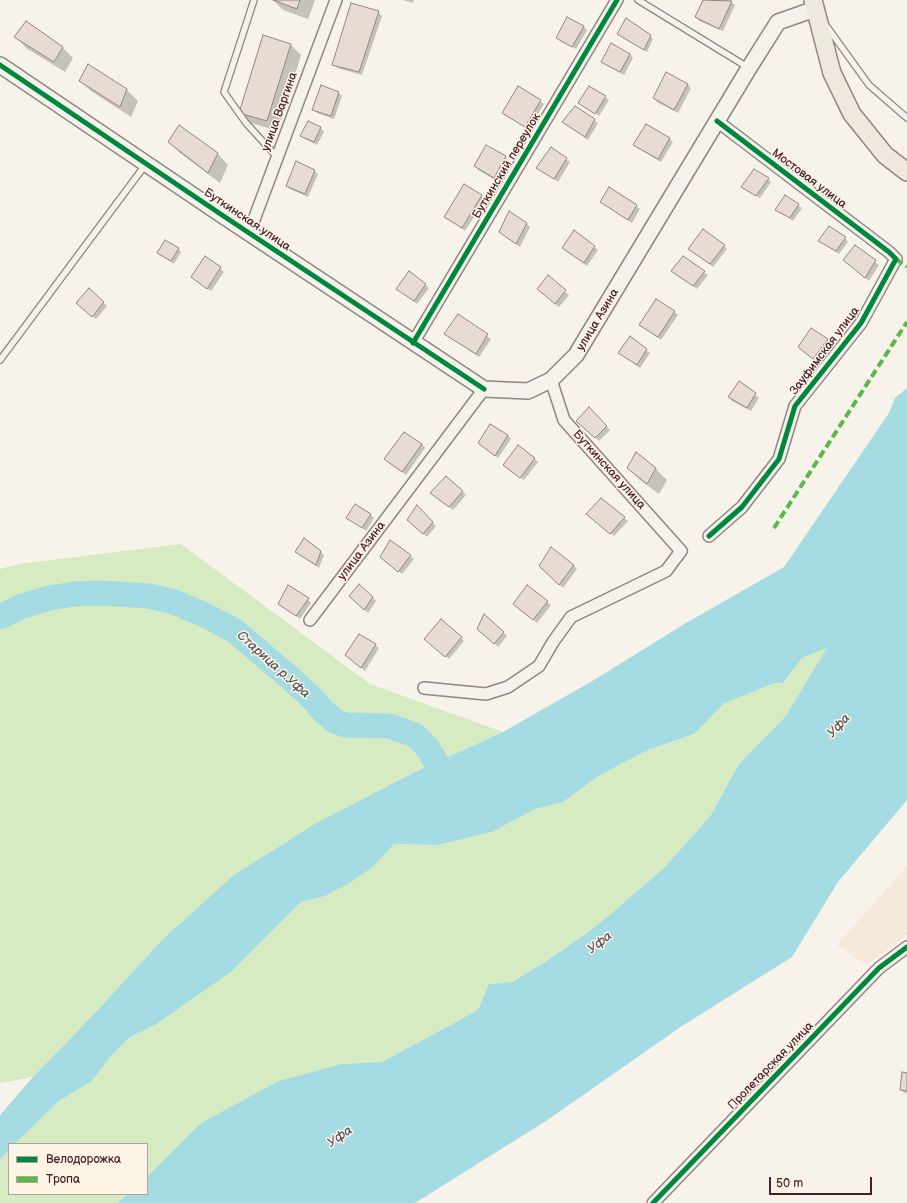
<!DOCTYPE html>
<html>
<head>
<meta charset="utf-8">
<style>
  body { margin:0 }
  #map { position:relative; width:907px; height:1203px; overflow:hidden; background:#f7f3ea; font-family:"Balsamiq Sans",sans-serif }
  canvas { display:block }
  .legend { position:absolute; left:8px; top:1143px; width:140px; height:52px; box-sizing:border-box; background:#fcf5e5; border:1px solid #b59f9b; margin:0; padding:5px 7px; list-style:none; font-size:12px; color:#4a1f2b }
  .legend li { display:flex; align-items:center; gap:8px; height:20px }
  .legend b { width:20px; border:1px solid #b59f9b }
  .scale { position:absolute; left:769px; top:1177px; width:103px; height:18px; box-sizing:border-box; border:2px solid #4a1f2b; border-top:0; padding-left:5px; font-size:12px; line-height:14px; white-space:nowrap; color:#4a1f2b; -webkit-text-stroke:3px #fcf5e5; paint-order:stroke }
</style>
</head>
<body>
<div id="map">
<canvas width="907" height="1203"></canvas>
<ul class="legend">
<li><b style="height:5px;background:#00873e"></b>Велодорожка</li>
<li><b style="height:5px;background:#58b947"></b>Тропа</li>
</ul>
<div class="scale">50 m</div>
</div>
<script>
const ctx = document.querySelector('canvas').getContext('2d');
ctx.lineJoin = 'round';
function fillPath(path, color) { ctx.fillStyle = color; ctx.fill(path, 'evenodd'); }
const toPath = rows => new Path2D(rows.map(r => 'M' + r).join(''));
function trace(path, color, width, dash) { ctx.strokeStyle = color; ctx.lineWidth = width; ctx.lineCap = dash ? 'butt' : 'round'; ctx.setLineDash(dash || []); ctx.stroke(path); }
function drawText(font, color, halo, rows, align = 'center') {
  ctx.font = font + ' "Balsamiq Sans",sans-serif'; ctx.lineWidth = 3; ctx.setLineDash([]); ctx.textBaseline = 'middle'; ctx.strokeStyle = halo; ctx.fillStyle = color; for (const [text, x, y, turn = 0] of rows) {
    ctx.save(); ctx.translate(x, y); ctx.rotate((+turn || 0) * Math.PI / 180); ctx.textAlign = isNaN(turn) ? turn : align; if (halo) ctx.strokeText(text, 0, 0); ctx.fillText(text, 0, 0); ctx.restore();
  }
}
const built = toPath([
  [907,866,907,935,867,965,837,945]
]);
const green = toPath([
  [181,544,370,684,503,732,415,772,162,940,95,1013,33,1077,0,1083,0,569,19,564],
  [828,647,785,717,739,764,711,815,664,868,612,913,586,934,545,962,512,982,489,984,478,1010,382,1062,342,1064,201,1123,147,1177,147,1144,15,1144,58,1102,93,1080,109,1058,130,1037,155,1025,193,998,272,930,301,902,325,896,374,866,394,844,437,845,492,832,535,809,563,802,600,775,648,750,694,734,722,704,774,683,783,683,802,658],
  [9,1150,9,1194,128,1194,117,1203,0,1203,0,1160]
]);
const water = toPath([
  [907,388,907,800,838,882,792,957,682,1026,546,1121,415,1203,117,1203,128,1194,147,1194,147,1177,201,1123,279,1081,342,1064,382,1062,478,1010,489,984,512,982,545,962,586,934,612,913,664,868,711,815,739,764,785,717,827,648,802,658,783,683,774,683,723,704,694,734,648,750,600,775,563,802,535,809,492,832,437,845,394,844,374,866,351,882,325,896,301,902,232,971,155,1025,130,1037,109,1058,93,1080,58,1102,15,1144,9,1144,9,1150,0,1160,0,1115,33,1077,95,1013,162,940,234,875,315,824,415,772,503,732,594,680,686,623,784,567,889,413,895,398]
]);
const shadow = toPath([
  [273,0,315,0,308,19,283,10],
  [403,0,414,0,413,3],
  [704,0,728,0,735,5,723,31,699,21,696,17],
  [378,12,382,16,362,75,337,68,333,64],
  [583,26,587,30,576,49,560,41,557,37],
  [618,33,650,36,653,39,647,52,622,37],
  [16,37,62,47,73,58,65,72,26,48],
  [290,44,301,55,278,131,251,123,240,112],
  [630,54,633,58,624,75,606,65,602,62],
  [667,74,688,85,691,88,678,113,657,102,654,98],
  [80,81,127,90,138,101,131,117,91,91],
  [339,93,342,96,334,119,317,113,314,110],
  [605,97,609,100,599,116,580,103],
  [540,101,544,104,529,129,507,116],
  [575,108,598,123,588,140,564,122],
  [309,122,321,128,324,132,317,145,305,139,302,135],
  [669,139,673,142,661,162,638,148,634,145],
  [169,142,218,154,228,165,220,183,180,153],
  [486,146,505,157,509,161,497,181,478,170,475,166],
  [551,148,570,162,558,182,537,167],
  [314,171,318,174,308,197,290,189,287,186],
  [768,179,771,182,760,198,746,190],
  [609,189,640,209,632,223,601,202],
  [481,196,485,200,465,231,445,216],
  [785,196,802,208,793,221,776,209],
  [526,223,530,227,520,247,500,232],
  [574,232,598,250,587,266,563,248],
  [845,238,848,242,839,254,820,241],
  [724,246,727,249,713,267,693,252],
  [855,247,879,265,869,281,844,260],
  [178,249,181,252,174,264,158,253],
  [683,257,708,275,697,289,672,271],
  [206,258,224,272,211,291,192,277],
  [410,272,429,288,417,304,398,289],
  [548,277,569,295,559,307,541,292],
  [89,290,107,306,96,319,81,307],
  [675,312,678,315,661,340,640,325],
  [459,316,491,339,479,357,445,334],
  [811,330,828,340,839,351,824,369,800,347],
  [646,350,650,353,640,368,623,356],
  [739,383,759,398,751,411,732,401,729,397],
  [589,408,610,430,599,441,577,421],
  [508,435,511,439,498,458,482,446],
  [422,444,425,448,406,475,388,462],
  [518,446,538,462,524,480,506,466],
  [636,454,656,469,667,480,659,494,639,479,628,468],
  [446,478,466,495,453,510,435,496],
  [601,500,628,521,614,536,591,518],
  [417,507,436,526,427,537,412,524],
  [370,515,374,518,366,531,347,518],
  [390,541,414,559,402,574,385,560],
  [296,552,321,552,324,555,319,568],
  [573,565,577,569,563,588,540,566],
  [350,596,372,597,376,601,368,613],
  [308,599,311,603,300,619,279,604],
  [547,602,551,605,537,623,517,607],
  [485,616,507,636,498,647,482,632],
  [441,621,464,641,449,659,429,642],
  [360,635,379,648,365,671,350,658],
  [907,1074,907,1093,904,1093,901,1089]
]);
const river = toPath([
  [0,617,20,607,49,598,75,594,99,593,149,596,174,602,205,615,235,631,290,678,310,696,324,712,335,721,345,725,389,726,415,735,427,747,436,762]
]);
const building = toPath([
  [273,0,300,0,297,9,273,0],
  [703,0,732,1,719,29,695,17,703,0],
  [351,3,379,11,359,72,332,65,351,3],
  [567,17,584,26,572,47,556,38,567,17],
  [626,18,651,35,644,50,617,34,626,18],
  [26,21,63,47,54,62,14,37,26,21],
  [263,35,291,44,267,121,239,113,263,35],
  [611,43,630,54,620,72,601,62,611,43],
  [88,64,127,89,120,107,79,81,88,64],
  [666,72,688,84,674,110,653,98,666,72],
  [321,85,339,92,331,116,312,110,321,85],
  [518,86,541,100,525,127,502,113,518,86],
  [589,86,606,96,595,114,578,103,589,86],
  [575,106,595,119,585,137,562,122,575,106],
  [308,121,321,127,314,142,300,136,308,121],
  [646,124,670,138,658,159,633,145,646,124],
  [179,125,218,153,208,173,168,142,179,125],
  [486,145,506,156,494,178,474,166,486,145],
  [551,147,567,158,554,179,536,168,551,147],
  [296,161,315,170,305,194,286,186,296,161],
  [754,169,769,178,756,196,741,187,754,169],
  [464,184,482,195,462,228,444,217,464,184],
  [609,187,637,205,628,220,600,202,609,187],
  [785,195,799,204,790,218,775,210,785,195],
  [509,211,527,223,516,244,499,232,509,211],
  [829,226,846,237,836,251,818,241,829,226],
  [703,229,725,245,710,264,688,249,703,229],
  [574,230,595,246,584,263,562,248,574,230],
  [165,240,179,248,171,261,157,253,165,240],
  [855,245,876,260,865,278,843,260,855,245],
  [205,256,221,267,207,289,191,277,205,256],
  [683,256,705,271,693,286,671,271,683,256],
  [409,271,426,284,414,301,396,289,409,271],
  [548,275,566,290,555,304,537,289,548,275],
  [89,288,104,302,92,317,76,303,89,288],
  [656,299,675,311,658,337,639,325,656,299],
  [458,314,488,334,476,354,444,334,458,314],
  [811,328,828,339,813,359,798,347,811,328],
  [630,336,647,349,637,365,618,353,630,336],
  [739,381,756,393,747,408,728,397,739,381],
  [589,407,607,426,595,438,576,421,589,407],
  [490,424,508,435,495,456,478,443,490,424],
  [404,432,422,444,402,472,384,459,404,432],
  [518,445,535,458,520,478,503,465,518,445],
  [636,452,656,468,647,484,627,468,636,452],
  [446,476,463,491,449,507,430,493,446,476],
  [601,498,625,517,610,534,586,514,601,498],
  [355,504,371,514,362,528,346,518,355,504],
  [417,505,433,522,423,534,407,520,417,505],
  [304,538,321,551,316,565,295,552,304,538],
  [390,540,411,555,398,572,380,557,390,540],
  [551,547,574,565,559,585,539,566,551,547],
  [359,584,373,597,364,610,349,596,359,584],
  [288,585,309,598,296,616,278,604,288,585],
  [527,585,548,601,533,620,513,604,527,585],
  [484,614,504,632,494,644,477,629,484,614],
  [441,619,462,637,445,657,424,639,441,619],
  [359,634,376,644,361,668,345,655,359,634],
  [902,1072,907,1073,907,1091,900,1090,902,1072]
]);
const lane = toPath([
  [254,0,224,92,246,123,277,157],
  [638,0,749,68],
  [825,24,869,85,907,118],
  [0,360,146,164]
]);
const street = toPath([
  [249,233,336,0],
  [413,343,617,0],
  [709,536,742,507,779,459,795,406,861,323,896,259,889,252,717,121],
  [310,620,484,389],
  [424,688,486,694,508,687,539,666,553,642,571,617,666,571,681,551,564,420,551,380],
  [653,1203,879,968,907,947]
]);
const secondary = toPath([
  [0,65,219,213,484,389,528,391,551,380,576,355,749,68,778,22,815,9]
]);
const primary = toPath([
  [813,0,832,73,852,114,885,155,907,172]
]);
const quiet = toPath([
  [896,259,907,267],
  [774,528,907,322]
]);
const cycleway = toPath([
  [0,65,219,213,484,389],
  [413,343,617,0],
  [709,536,742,507,779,459,795,406,861,323,896,259,889,252,717,121],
  [653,1203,879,968,907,947]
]);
const streetNames = [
  ["улица Варгина",280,112,-70],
  ["Буткинский переулок",507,166,-59],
  ["Мостовая улица",809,179,37],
  ["Буткинская улица",247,220,34],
  ["улица Азина",598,320,-59],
  ["Зауфимская улица",825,351,-53],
  ["Буткинская улица",609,470,48],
  ["улица Азина",362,551,-53],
  ["Пролетарская улица",771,1066,-46]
];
const waterNames = [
  ["Старица р.Уфа",273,665,42],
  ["Уфа",839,726,-47],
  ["Уфа",600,943,-37],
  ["Уфа",340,1137,-35]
];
fillPath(built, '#f6e8da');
fillPath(green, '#d6ebc1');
fillPath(water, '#a5dbe2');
fillPath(shadow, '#0003');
trace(river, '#a5dbe2', 25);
fillPath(building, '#e8dbd4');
trace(building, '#908684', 1);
trace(lane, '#908684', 8);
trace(street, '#908684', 14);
trace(secondary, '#908684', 18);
trace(primary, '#908684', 20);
trace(lane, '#f5f2ec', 5.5);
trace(street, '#f5f2ec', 11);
trace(secondary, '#f5f2ec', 15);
trace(primary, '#eee9df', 17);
trace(quiet, '#58b947', 4, [8, 4]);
trace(cycleway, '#00873e', 5);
drawText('12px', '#4a1f2b', '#fcf5e5', streetNames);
drawText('italic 13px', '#5b5461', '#fcf5e5', waterNames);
</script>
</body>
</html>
